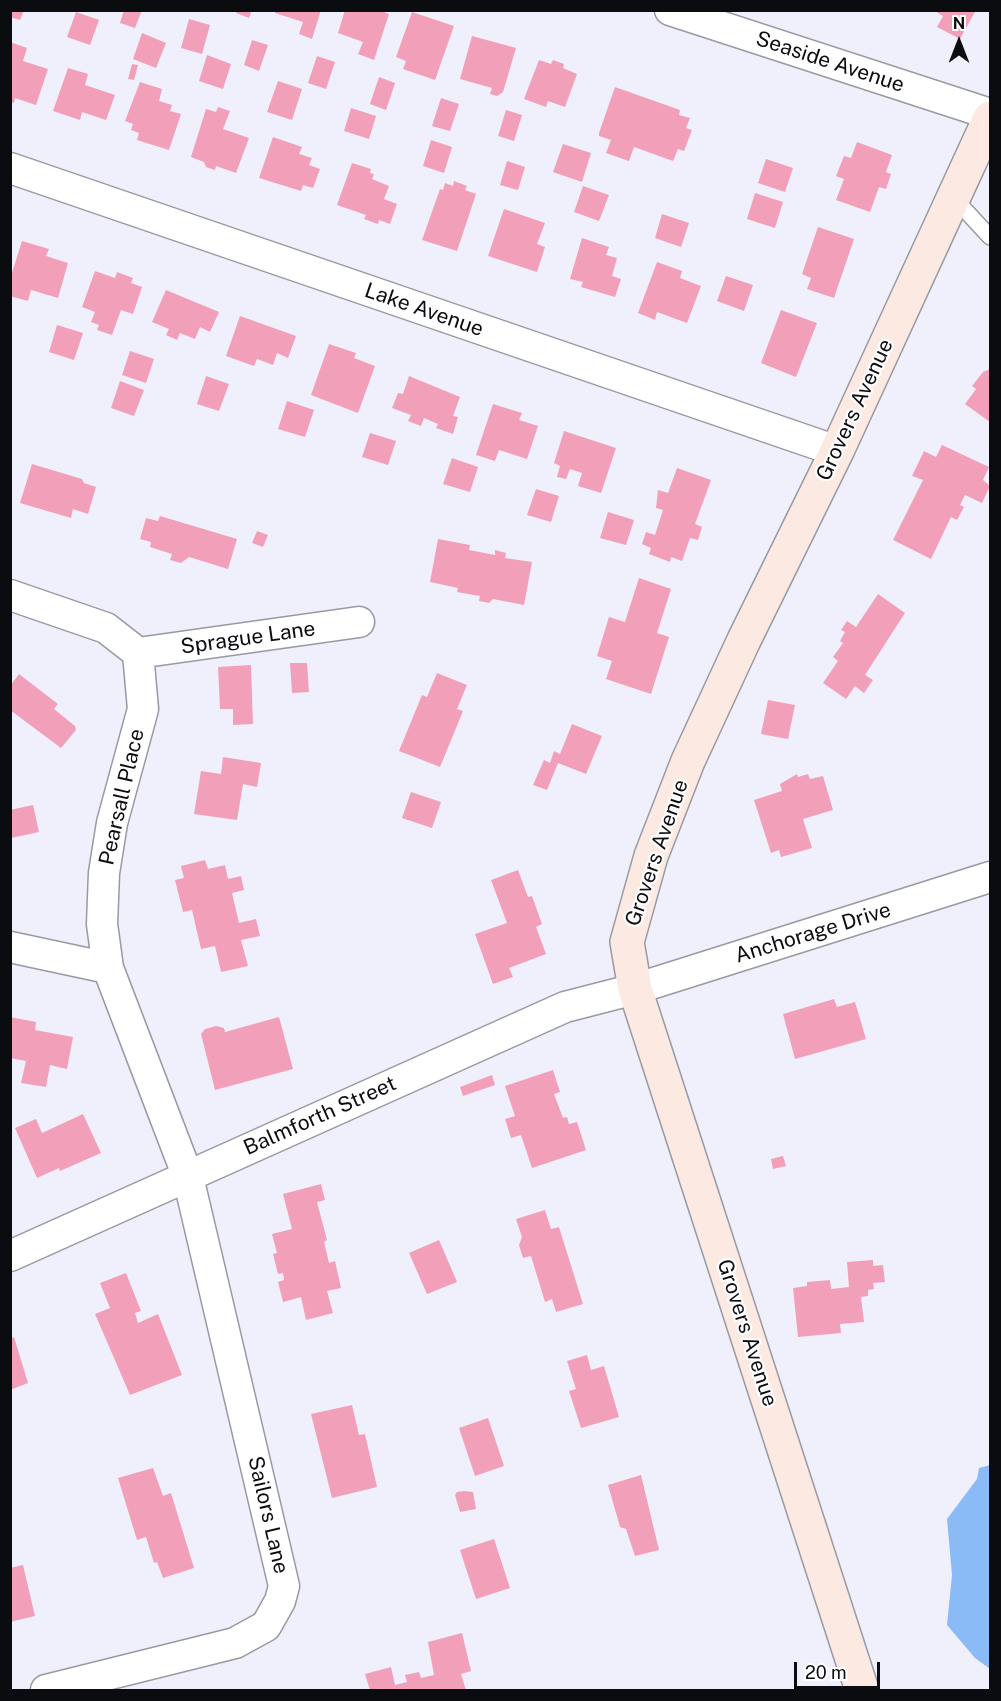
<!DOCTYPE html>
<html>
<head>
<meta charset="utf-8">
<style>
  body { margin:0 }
  #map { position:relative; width:1001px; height:1701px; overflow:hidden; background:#eff0fb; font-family:"Public Sans",sans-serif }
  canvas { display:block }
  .frame { position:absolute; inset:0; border:12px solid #0b0c0f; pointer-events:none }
  .north { position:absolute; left:929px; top:12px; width:60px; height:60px; -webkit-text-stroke:4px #fefefe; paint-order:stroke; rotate:0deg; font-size:16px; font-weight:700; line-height:24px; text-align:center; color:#0b0c0f }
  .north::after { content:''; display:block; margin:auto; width:21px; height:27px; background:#0b0c0f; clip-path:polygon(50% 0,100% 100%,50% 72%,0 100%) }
  .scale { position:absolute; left:794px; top:1662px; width:86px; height:27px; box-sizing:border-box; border:3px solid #0b0c0f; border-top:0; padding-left:8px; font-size:18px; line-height:21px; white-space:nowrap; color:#0b0c0f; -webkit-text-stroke:4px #fefefe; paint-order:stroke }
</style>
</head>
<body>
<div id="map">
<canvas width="1001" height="1701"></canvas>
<div class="frame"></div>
<div class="north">N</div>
<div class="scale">20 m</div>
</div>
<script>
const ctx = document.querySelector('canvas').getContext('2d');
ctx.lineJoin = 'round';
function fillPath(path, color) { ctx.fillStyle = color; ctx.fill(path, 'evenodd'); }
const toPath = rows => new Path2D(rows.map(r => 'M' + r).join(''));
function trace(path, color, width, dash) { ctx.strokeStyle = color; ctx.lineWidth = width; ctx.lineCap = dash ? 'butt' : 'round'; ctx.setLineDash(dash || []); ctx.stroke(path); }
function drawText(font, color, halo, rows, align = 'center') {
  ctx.font = font + ' "Public Sans",sans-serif'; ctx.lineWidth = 4.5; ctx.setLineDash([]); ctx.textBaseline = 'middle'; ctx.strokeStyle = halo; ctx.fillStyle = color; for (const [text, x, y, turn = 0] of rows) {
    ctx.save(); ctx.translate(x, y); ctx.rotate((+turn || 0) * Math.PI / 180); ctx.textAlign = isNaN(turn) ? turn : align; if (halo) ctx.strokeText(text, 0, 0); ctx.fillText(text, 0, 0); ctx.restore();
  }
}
const water = toPath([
  [990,1465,990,1669,975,1658,947,1625,952,1575,947,1519,977,1479,979,1468]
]);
const building = toPath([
  [10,10,24,10,20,20,10,17],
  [124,10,142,10,135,28,120,23],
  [237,10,252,10,249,18,236,13],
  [275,10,321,10,312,39,299,34,303,22,275,13],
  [345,10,379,10,389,14,374,60,358,54,363,42,338,33],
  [933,10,976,10,960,39,937,27,943,16],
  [76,12,99,20,90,45,67,37],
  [412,12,454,26,435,80,403,69,406,61,396,57],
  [189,19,210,25,202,54,181,48],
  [142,33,166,43,156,68,133,59],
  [472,36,516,48,503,92,497,96,490,94,492,88,460,79],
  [252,40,268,45,259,71,244,65],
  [10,42,27,48,23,61,48,69,36,105,15,98,14,103,10,102],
  [207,55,231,64,223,89,199,81],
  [317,56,335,62,326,89,308,83],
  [539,60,551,64,553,60,564,64,563,68,577,74,565,107,548,101,546,107,524,99],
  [132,64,138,65,134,80,128,79],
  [68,68,88,74,85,85,115,95,106,120,82,112,80,120,53,111],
  [379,77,395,83,386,110,370,104],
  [278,81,302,89,292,120,267,112],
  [140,82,162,89,159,101,172,105,170,111,181,114,169,150,137,140,139,133,131,130,133,124,125,121],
  [615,87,680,110,679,115,690,118,686,128,692,130,684,151,678,149,673,161,634,147,629,161,606,153,611,140,599,136,599,133],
  [441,98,459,104,450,131,432,126],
  [218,107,230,111,223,129,249,138,236,173,216,166,215,170,206,167,204,162,191,157,206,109,216,112],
  [351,108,376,116,369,139,344,131],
  [506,110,522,115,514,141,498,136],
  [273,137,302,147,299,154,312,158,309,165,320,169,313,188,303,185,301,191,259,178],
  [431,140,452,147,444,173,423,166],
  [857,142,892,155,886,172,891,174,886,189,879,187,870,212,836,200,844,179,836,176,844,156,851,158],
  [563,144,591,153,582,182,553,172],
  [766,159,793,168,785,192,758,183],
  [507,161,525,167,518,190,500,185],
  [352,163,371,169,370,173,374,174,372,179,389,186,384,199,397,204,390,224,379,220,378,224,364,219,366,215,337,205],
  [454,181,467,186,465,190,476,194,457,251,422,240,440,189,443,190,445,183,453,186],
  [583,186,609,195,599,221,574,212],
  [755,193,783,202,775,228,747,219],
  [504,209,545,223,537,244,545,247,537,272,488,256],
  [662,214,689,223,681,247,655,238],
  [818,227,854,239,834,298,807,289,811,278,802,274],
  [582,238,609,247,606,255,617,258,612,276,621,279,615,297,581,287,583,282,570,279],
  [22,241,49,249,46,256,68,263,58,298,31,290,28,301,10,296,10,279],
  [657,262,682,271,680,278,701,286,687,323,657,312,655,320,638,313],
  [95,271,115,278,117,272,133,278,131,283,142,287,133,314,121,310,112,335,97,330,99,325,91,322,95,312,82,307],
  [726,276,753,285,744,311,717,301],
  [166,290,219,312,210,332,200,327,195,339,180,333,177,340,166,335,169,329,152,322],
  [781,310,817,323,796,377,761,363],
  [240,316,296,336,288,358,277,353,273,365,257,359,254,366,226,356],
  [57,325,83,333,74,360,49,352],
  [329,344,356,353,354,358,375,366,358,413,311,395],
  [130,351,154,359,146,383,122,375],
  [990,369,990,422,965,404,976,389,972,386,983,372],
  [206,376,229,384,219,411,197,404],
  [409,376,460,397,453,416,458,417,453,434,436,428,438,424,424,418,421,426,408,421,411,415,392,408,398,393,403,394],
  [120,381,144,390,134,416,111,408],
  [287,401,314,410,305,437,278,429],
  [493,404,522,413,519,420,538,426,527,459,499,450,495,461,476,455],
  [564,431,616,448,601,493,578,486,582,473,570,469,566,479,557,477,560,466,554,463],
  [370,433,396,441,388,465,362,457],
  [942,445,989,467,983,480,990,486,982,503,965,495,960,505,964,507,957,520,951,517,931,559,893,540,923,480,912,476,924,451,936,457],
  [452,458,478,467,470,492,443,484],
  [32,464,82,479,84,483,96,487,88,514,73,509,71,518,20,503],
  [677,468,711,480,695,524,702,527,698,540,690,538,682,561,671,557,670,562,649,554,651,548,642,544,646,532,655,535,663,510,656,508,658,490,668,493],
  [536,489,559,496,551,522,527,515],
  [608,512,634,520,626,545,600,538],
  [160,516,237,539,228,569,189,557,181,563,170,560,172,554,150,547,151,542,140,539,146,518,158,521],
  [257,531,268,535,263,547,252,543],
  [438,539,470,545,469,550,495,555,495,550,506,553,505,558,532,562,524,605,493,599,489,603,479,601,480,596,457,592,458,588,430,582],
  [639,578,671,589,657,633,669,637,651,694,606,679,612,661,597,656,609,617,625,622],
  [878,594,905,613,865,675,873,680,864,693,855,686,846,699,823,683,838,661,833,657,843,643,840,641,845,632,841,630,847,621,856,627],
  [290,663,307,663,309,692,292,693],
  [251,665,253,724,233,725,233,709,220,709,218,667],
  [437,673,467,685,457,709,463,711,440,767,399,751,422,695,427,697],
  [19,674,58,704,54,709,75,726,76,730,61,748,10,710,10,686],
  [768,700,795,705,788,739,761,734],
  [572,724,602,736,586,774,558,763,547,790,533,785,544,760,550,763,554,751,560,754],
  [223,757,261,763,257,787,243,784,237,820,194,814,201,771,221,774],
  [797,774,798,777,808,774,810,779,823,776,833,810,803,819,812,848,781,857,779,850,771,853,754,800,782,791,780,784],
  [411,792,441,802,432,828,402,818],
  [33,805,39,832,11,838,10,810],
  [205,860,208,869,225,865,228,879,241,876,244,890,232,893,239,923,256,919,260,936,241,940,248,966,221,972,215,946,201,949,192,910,183,912,175,880,184,878,181,866],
  [518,870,528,897,532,896,542,924,536,927,546,954,509,968,513,977,493,984,475,934,507,923,491,880],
  [834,999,837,1007,855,1002,866,1039,795,1059,783,1014],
  [10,1017,36,1022,35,1030,73,1037,67,1069,50,1065,46,1087,21,1083,26,1061,10,1058],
  [279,1017,293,1069,215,1090,201,1034,205,1029,216,1026,224,1028,225,1032],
  [553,1070,560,1092,554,1094,563,1118,567,1117,569,1124,577,1122,586,1150,532,1168,521,1135,511,1138,505,1119,515,1116,505,1086],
  [492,1075,495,1085,463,1096,460,1087],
  [83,1114,101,1153,60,1171,59,1168,37,1178,15,1128,36,1119,42,1133],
  [783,1156,786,1166,773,1169,771,1159],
  [321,1184,325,1200,317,1202,327,1240,324,1242,329,1263,335,1261,341,1288,327,1291,333,1313,306,1320,301,1297,283,1302,278,1282,284,1280,283,1273,278,1274,273,1254,277,1253,272,1234,292,1229,283,1194],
  [545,1210,551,1229,559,1227,583,1304,556,1312,552,1299,545,1302,531,1256,523,1258,519,1245,522,1237,516,1219],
  [439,1240,457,1282,427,1294,409,1253],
  [873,1260,873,1266,883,1265,885,1282,873,1283,874,1289,868,1290,868,1296,861,1297,864,1322,840,1324,841,1333,798,1337,793,1288,807,1286,807,1282,830,1280,831,1289,849,1287,847,1262],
  [126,1273,141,1311,135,1313,138,1323,158,1314,182,1375,130,1395,95,1314,110,1308,100,1283],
  [14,1337,28,1383,10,1390,10,1338],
  [587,1355,591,1370,604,1366,619,1417,581,1428,569,1391,576,1389,567,1361],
  [352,1405,359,1435,365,1434,377,1487,332,1498,311,1414],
  [488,1418,504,1466,475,1476,459,1428],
  [153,1468,163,1496,171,1493,194,1568,163,1578,157,1562,154,1563,146,1537,137,1540,118,1478],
  [641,1475,659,1550,635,1556,626,1529,620,1527,608,1485],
  [464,1491,473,1492,476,1509,460,1512,455,1495,457,1492],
  [494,1539,510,1588,476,1599,460,1550],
  [23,1565,35,1616,10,1622,10,1568],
  [462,1633,471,1671,461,1674,466,1690,370,1690,365,1674,391,1667,395,1685,407,1682,405,1675,419,1672,421,1678,434,1675,428,1642]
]);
const lane = toPath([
  [954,198,990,237]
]);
const street = toPath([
  [670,10,990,114],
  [10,168,837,451],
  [10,595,106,628,138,653,143,709,112,823,104,873,102,924,108,968,188,1177,284,1586,280,1601,266,1626,235,1643,46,1690],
  [138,653,359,622],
  [10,947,108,968],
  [10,1256,565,1007,635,989,990,877]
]);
const secondary = toPath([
  [862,1690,635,989,627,942,651,856,688,761,744,640,837,451,990,118]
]);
const streetNames = [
  ["Seaside Avenue",830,62,18],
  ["Lake Avenue",424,310,19],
  ["Grovers Avenue",855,410,-65],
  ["Sprague Lane",248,638,-8],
  ["Pearsall Place",122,797,-77],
  ["Grovers Avenue",657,853,-71],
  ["Anchorage Drive",813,933,-17],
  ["Balmforth Street",320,1116,-24],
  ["Grovers Avenue",747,1333,72],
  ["Sailors Lane",268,1515,77]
];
fillPath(water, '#8abbf7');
fillPath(building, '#f2a0b9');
trace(lane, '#9899a3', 18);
trace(street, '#9899a3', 33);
trace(secondary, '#9899a3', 36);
trace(lane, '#fff', 15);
trace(street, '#fff', 30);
trace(secondary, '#fce9e1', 33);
drawText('21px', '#0b0c0f', '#fefefe', streetNames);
</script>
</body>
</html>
